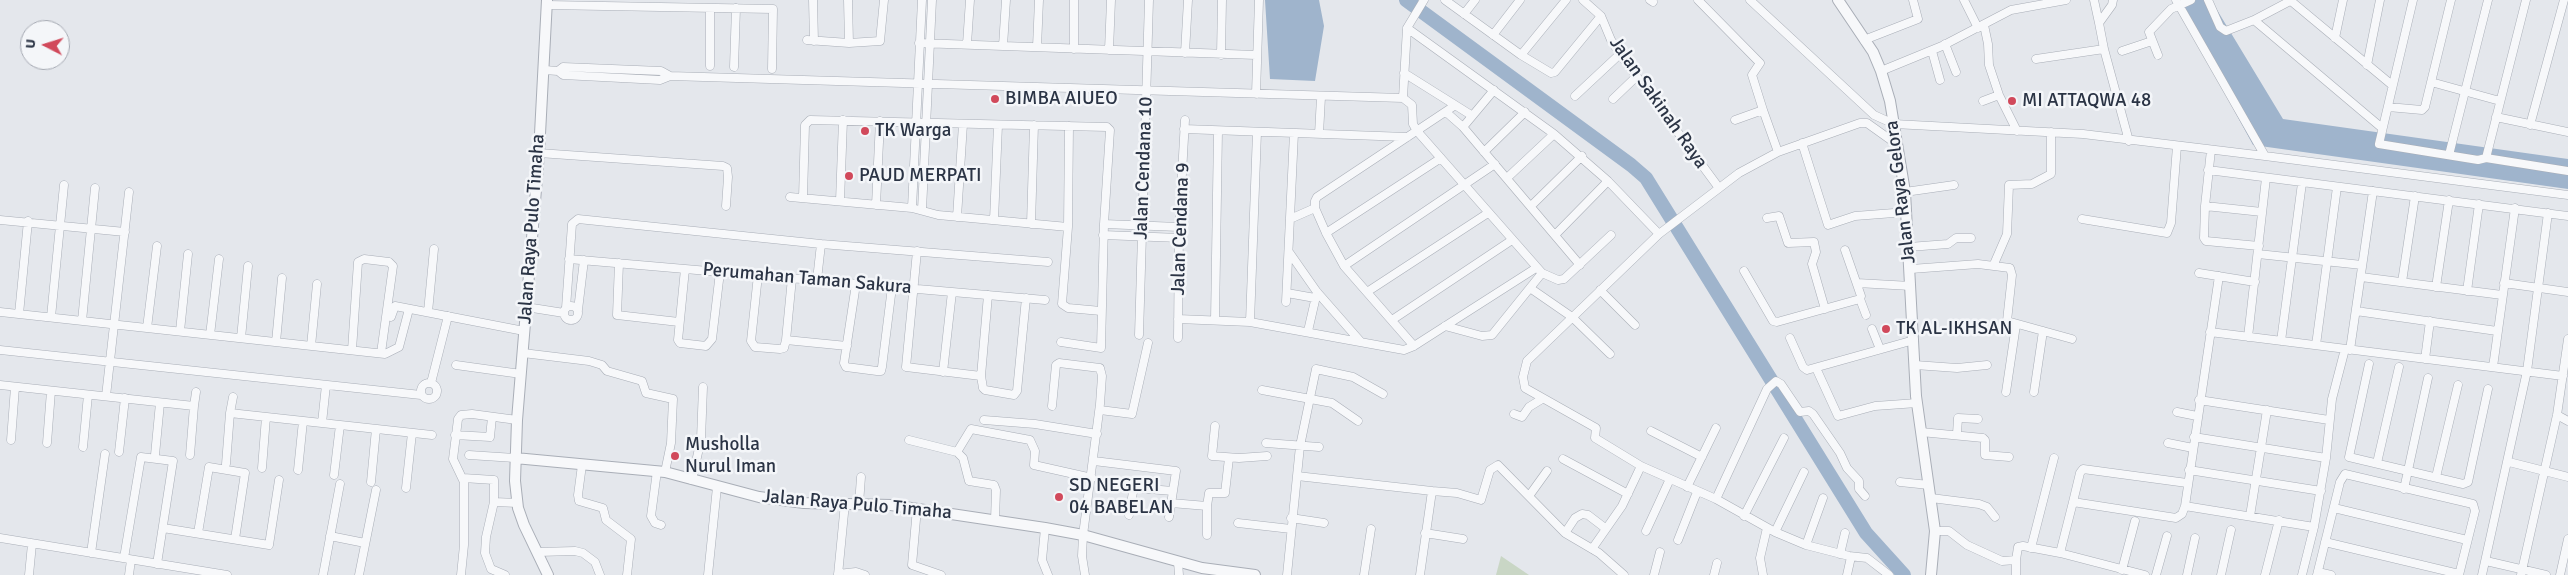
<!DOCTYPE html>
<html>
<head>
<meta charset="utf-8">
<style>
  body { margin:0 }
  #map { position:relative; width:2568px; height:575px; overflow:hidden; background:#e4e7ec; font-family:Signika,sans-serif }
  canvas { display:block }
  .north { position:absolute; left:20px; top:20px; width:50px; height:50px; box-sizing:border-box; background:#f4f6f9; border:1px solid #a4a8b1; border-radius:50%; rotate:275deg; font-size:14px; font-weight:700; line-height:20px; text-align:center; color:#2b3445 }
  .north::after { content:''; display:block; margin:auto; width:18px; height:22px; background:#d1495b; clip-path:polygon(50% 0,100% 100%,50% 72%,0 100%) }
</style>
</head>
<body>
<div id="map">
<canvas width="2568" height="575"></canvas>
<div class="north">U</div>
</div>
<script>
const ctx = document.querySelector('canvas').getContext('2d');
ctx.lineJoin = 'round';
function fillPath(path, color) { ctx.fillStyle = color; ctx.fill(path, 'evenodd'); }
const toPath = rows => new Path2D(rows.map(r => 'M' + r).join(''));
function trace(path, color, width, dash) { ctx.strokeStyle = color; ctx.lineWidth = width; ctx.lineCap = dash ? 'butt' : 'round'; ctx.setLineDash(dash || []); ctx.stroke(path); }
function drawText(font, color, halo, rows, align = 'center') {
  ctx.font = font + ' Signika,sans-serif'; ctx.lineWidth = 5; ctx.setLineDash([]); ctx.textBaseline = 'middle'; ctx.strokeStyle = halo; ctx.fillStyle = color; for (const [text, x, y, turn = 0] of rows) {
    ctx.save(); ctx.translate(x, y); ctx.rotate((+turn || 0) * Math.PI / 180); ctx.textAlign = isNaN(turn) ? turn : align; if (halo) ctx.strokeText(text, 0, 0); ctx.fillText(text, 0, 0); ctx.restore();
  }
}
const green = toPath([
  [1501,556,1529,575,1496,575]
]);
const water = toPath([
  [1265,0,1319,0,1324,26,1315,81,1270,79],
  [2174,0,2211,0,2283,119,2568,159,2568,189,2253,145]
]);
const river = toPath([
  [1406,0,1631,165,1646,178,1866,533,1904,575]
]);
const minor = toPath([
  [813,0,814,41],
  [848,0,849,43],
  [1445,0,1521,55,1551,73,1555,72,1601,16],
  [1583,0,1601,16,1611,40,1620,54,1719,188],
  [1650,0,1653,2],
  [1698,0,1760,63,1752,75,1763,110],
  [1750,0,1874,115,1894,124,2083,134,2265,156,2176,0],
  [1964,0,1978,28],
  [2094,0,2099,23],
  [2113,0,2112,5,2099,23,2104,49,2129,141],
  [2208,0,2220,27,2226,31,2254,20,2292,0],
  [2413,0,2379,144,2478,160,2486,158,2568,171],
  [2291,1,2392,85],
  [547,5,773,9,772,69],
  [1464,14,1475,0],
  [2254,20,2382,128],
  [1984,25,1988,44,1989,65,1999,95],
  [1407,28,1554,134,1608,181,1659,234],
  [1493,35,1520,0],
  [2335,38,2343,0],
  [807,40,849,43,880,41,884,0],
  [1864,40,1918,19,1913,0],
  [919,43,1256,55],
  [967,44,970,0],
  [1945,44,1956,72],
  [1003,46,1006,0],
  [1037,47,1039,0],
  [1074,49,1074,0],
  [1109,50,1111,0],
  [1932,51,1940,80],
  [2122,51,2152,41],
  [1185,53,1188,0],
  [1221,55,1222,0],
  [1521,55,1566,0],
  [2158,55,2149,32,2171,9,2191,0],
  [2036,59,2104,49],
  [2367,65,2380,0],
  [710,66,710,8],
  [734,67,736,8],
  [544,70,558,71,563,75,660,80,670,76],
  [558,71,563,67,661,71,670,76,1403,98,1412,105,1413,124,1417,131,1542,273,1558,280,1564,279,1611,235],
  [1881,71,1942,46,2011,10,2066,0],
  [1404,73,1471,115],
  [2431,82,2500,101],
  [1256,94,1259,0],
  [1575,96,1620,54],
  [1403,98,1407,28,1424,0],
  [1613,99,1636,77],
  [1983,101,1999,95,2017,131],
  [2388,107,2422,110,2425,107,2451,0],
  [1446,112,1463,127,1580,265],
  [2496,117,2568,132],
  [1735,120,1763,110,1778,152],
  [2530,125,2564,0],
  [1069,126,1068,227,1062,304,1068,308,1101,311],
  [1463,127,1494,90],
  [1184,129,1407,137],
  [1319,134,1321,97],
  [1802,143,1828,225,1855,216,1907,212],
  [2211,150,2205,206,2262,212],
  [1484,152,1525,112],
  [539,153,723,166,727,168,728,177,726,206],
  [2449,155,2488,0],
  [2265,156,2568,195],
  [2486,158,2526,0],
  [2208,170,2568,216],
  [1507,178,1554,134],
  [1905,192,1954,185],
  [790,197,912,208,938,215,1068,227],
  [803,198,805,125,810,120,1107,127,1110,130,1104,224,1101,348,1061,342],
  [840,201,843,120],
  [876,205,880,121],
  [1531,206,1582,156],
  [2205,206,2204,238,2206,241,2259,246],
  [912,208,922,0],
  [922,210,932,0],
  [957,217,963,124],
  [1767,218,1779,216,1788,243,1814,242,1816,252,1812,264,1825,309],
  [1290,219,1315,208],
  [2082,219,2167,233,2171,223,2177,146],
  [0,220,125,232],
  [994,220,998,125],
  [1031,224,1034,125],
  [1104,224,1179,227],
  [1326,233,1441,158],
  [1556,234,1608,181],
  [1103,235,1180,238],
  [1909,247,1948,244,1956,238,1971,238],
  [917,251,906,367,981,376],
  [1289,252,1317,292,1360,341],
  [2258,254,2362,265],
  [569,259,1045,300],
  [619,263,617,315,679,322],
  [1994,264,2007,234,2009,185,2032,184,2051,174,2051,132],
  [1344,266,1495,164],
  [685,269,678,340,680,343,706,346,712,339,720,272],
  [1911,269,1978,264,2010,268,2012,275,2007,321,2072,339],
  [1744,271,1773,321,1777,322,1860,299,1861,296,1845,250],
  [2199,273,2255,282],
  [758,275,751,341,755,347,780,349,784,348,786,340,792,278],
  [2361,277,2502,295],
  [817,280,821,244],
  [2402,282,2415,196],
  [1857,283,1911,286],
  [2504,283,2568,292],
  [856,284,844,363,846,367,877,371,881,371,882,367,892,287],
  [2436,287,2449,200],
  [1530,288,1572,317,1610,354],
  [1600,290,1635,325],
  [2467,291,2479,204],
  [1367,292,1488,213],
  [1287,293,1315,298],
  [988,295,981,376,983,388,985,390,1014,395,1017,391,1026,298],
  [1860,299,1866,315],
  [1286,302,1294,133],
  '564 313a7 7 0 1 1 14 0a7 7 0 1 1-14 0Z',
  [526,307,564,313],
  [566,308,572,224,578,219,821,244,1048,262],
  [578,310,584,260],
  [2356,311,2497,331],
  [0,312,385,354,399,347,409,309],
  [428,312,434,249],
  [19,314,28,221],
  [51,317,64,185],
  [391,317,395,306,524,331],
  [1178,319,1250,322,1404,350,1414,346,1536,268],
  [1215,320,1218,131],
  [1392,320,1512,240],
  [82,321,95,188],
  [1250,322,1257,132],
  [1445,326,1482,336,1492,335,1542,273],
  [147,328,157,246],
  [1872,329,1880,349],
  [180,331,188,254],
  [1308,331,1317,292],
  [2210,332,2563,376],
  [210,335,219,259],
  [1139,335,1149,0],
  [2248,337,2266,178],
  [241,338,248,266],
  [1178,338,1179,227,1185,120],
  [1790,338,1803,367,1807,370,1914,340],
  [786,340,847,346],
  [2281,341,2302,183],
  [276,342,282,278],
  [2316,345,2337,187],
  [311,346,317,284],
  [1414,346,1344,266,1326,233,1315,208,1315,201,1317,197,1454,106],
  [0,350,421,395],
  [352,350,358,262,364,259,389,262,393,266,381,353],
  [2350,350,2373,191],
  [523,353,589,361,602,365,607,371,642,381,646,393,673,399,671,443,665,472],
  [2425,359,2430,321],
  [2369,364,2349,457,2463,484,2468,482,2488,389],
  [456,365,521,374],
  [1915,365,1957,368,1987,365],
  [2493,367,2515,208],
  [1816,368,1838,416,1875,406,1917,403],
  [943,372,952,292],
  '421 391a8 8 0 1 1 16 0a8 8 0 1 1-16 0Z',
  [431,383,448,316],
  [0,385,194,406,196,392],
  [1262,390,1332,403,1358,421],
  [2006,392,2016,325],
  [2034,392,2043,331],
  [106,396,129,192],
  [2199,400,2329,420],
  [1052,406,1056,365,1059,363,1100,368,1102,376,1100,404,1083,535,1082,556,1085,575],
  [1100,410,1132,414,1148,343],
  [2177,412,2197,416],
  [230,413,233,397],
  [1514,414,1522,417,1529,407,1542,399],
  [2557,415,2568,421],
  [984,420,1035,424,1097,434],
  [322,423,326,385],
  [1215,426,1212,456,1239,458,1267,456],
  [1651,431,1702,457],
  [1921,432,1983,438,1985,440,1985,455,2009,457],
  [1957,434,1958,418,1978,419],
  [455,435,490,437,492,417],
  [2194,437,2326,458],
  [11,440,15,387],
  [909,440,957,452,963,458,969,481,994,485,996,490,995,520],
  [47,443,51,391],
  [1266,443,1319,447],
  [2168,443,2193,448],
  [83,447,88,395],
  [119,452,125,398],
  [957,452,971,429,1030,440,1035,451,1034,465,1092,478],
  [155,455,160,403],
  [190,455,194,406],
  [469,455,515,458],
  [1563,459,1628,494],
  [1094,461,1176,471,1173,491],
  [2509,462,2568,477],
  [2377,463,2399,367],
  [226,464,230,413,432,435],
  [582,465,578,495,579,501,603,508,606,520,631,539,627,575],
  [262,468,266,417],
  [298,470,303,421],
  [2189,470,2321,491],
  [657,471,651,516,655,523,661,525],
  [334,475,340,425],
  [1297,476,1432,491],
  [2436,477,2458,385],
  [463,478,494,480,494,502,486,537,485,553,491,569,505,575],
  [692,480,701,439,703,387],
  [371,482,376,429],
  [1900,482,1929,485],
  [2187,483,2083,469,2080,473,2073,502,2176,518,2182,514,2185,506,2219,276],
  [1687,487,1716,428],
  [406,488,412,433],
  [2404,489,2428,378],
  [1529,496,1547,471],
  [1931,498,1979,504,1987,507,1995,517],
  [1716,499,1767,389,1776,381,1781,384,1800,412,1809,411,1813,414,1840,453,1847,468,1859,481,1859,489,1865,496],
  [494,502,518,503],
  [1171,503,1207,506,1207,535],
  [859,504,861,477],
  [1207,506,1209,493,1225,493,1229,458],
  [2185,506,2314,527,2302,575],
  [917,508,912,565,941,575],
  [2334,508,2467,540],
  [1129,515,1133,492,1136,488,1173,491,1169,517],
  [1744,516,1784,438],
  [2250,516,2267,410],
  [1291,518,1324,523],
  [1238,523,1291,529],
  [2314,527,2326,458,2332,399,2345,349],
  [163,528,269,545,279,480],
  [1045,528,1042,560,1048,575],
  [1646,531,1670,479],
  [1935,531,1949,531,1967,545,2002,561,2016,560,2018,547,2023,546,2060,553,2145,575],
  [1775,532,1804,472],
  [198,533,209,467,245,473,235,539],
  [1425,533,1463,539],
  [1565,533,1575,518,1582,514,1588,515,1605,528],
  [330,536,365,543],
  [0,538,227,575],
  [1678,540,1697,492],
  [2325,542,2459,574],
  [1806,545,1823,498],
  [2031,548,2054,458],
  [1592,549,1622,506,1641,466],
  [538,552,575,551,583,553,595,562,600,575],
  [91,553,105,454],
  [2060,553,2073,502],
  [1840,554,1845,533],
  [124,558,141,457,173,461,157,564],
  [2016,560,2016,575],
  [2486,561,2546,575],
  [1178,562,1179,575],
  [2122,570,2135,521],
  [2318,572,2331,575],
  [838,574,856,572,865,575],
  [29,575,32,544],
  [129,575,131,560],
  [323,575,340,484],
  [359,575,376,490],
  [461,575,464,545,464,482,453,459,458,419,461,415,472,414,517,420],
  [708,575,717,487],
  [838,575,845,503],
  [1287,575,1300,446,1316,369,1353,377,1383,394],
  [1364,575,1371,529],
  [1420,575,1432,491,1457,493,1481,500,1490,470,1498,465,1565,533,1599,553,1624,575],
  [1654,575,1660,552],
  [1714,575,1717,563],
  [1763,575,1760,558,1767,528],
  [1847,575,1851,557],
  [1889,575,1867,558,1849,556,1806,545,1775,532,1716,499,1641,466,1595,438,1596,428,1525,388,1523,377,1527,361,1659,234,1739,173,1778,152,1860,123,1867,123,1895,143],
  [2156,575,2167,536],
  [2187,575,2195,538],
  [2221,575,2231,530],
  [2265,575,2279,520],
  [2317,575,2340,482,2345,474,2473,504,2475,511,2459,575],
  [2482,575,2527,371,2548,213],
  [2521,575,2557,415,2568,339],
  [2560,575,2568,539]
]);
const tertiary = toPath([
  [547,0,539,153,517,420,515,481,518,508,524,525,548,575],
  [1838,0,1873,52,1881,71,1890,101,1905,192,1916,396,1935,531,1931,575],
  [515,458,665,472,759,497,804,503,891,505,1045,528,1083,535,1202,568,1255,575]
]);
const markers = [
  [995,99,5,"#d1495b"],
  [2012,101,5,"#d1495b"],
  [865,131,5,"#d1495b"],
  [849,176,5,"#d1495b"],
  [1886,329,5,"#d1495b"],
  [675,456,5,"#d1495b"],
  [1059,497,5,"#d1495b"]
];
const poiNames = [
  ["BIMBA AIUEO",1005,99],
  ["MI ATTAQWA 48",2022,101],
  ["TK Warga",875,131],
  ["PAUD MERPATI",859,176],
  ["TK AL-IKHSAN",1896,329],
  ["Musholla",685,445],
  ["Nurul Iman",685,467],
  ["SD NEGERI",1069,486],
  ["04 BABELAN",1069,508]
];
const streetNames = [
  ["Jalan Sakinah Raya",1658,103,55],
  ["Jalan Cendana 10",1144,168,-88],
  ["Jalan Raya Gelora",1901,192,-97],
  ["Jalan Raya Pulo Timaha",532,229,-86],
  ["Jalan Cendana 9",1181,229,-88],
  ["Perumahan Taman Sakura",807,279,5],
  ["Jalan Raya Pulo Timaha",857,505,5]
];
fillPath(green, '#c9d6c5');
fillPath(water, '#9fb4cc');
trace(river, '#9fb4cc', 14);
trace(minor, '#a9aeb7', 9);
trace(tertiary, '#a9aeb7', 12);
trace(minor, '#f7f8fa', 8);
trace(tertiary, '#f7f8fa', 10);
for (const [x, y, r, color] of markers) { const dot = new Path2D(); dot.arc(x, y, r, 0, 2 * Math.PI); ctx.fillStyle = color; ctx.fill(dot); trace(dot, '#f4f6f9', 2); }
drawText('19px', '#2b3445', '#f4f6f9', poiNames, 'left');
drawText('19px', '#2b3445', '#f4f6f9', streetNames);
</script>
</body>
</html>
